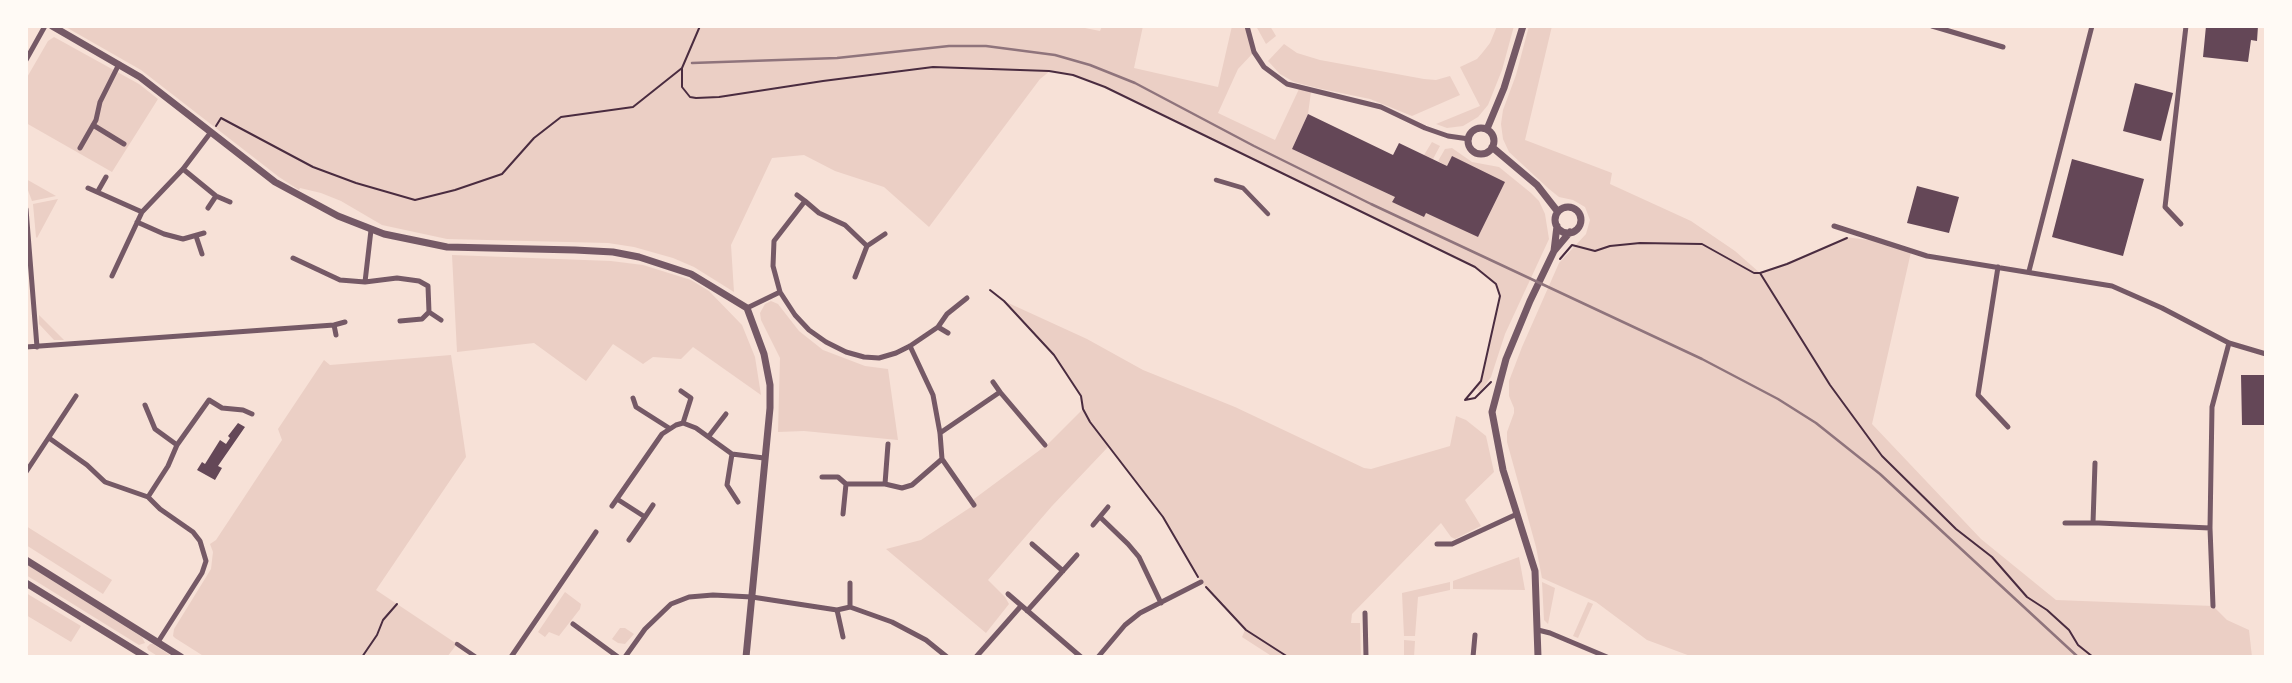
<!DOCTYPE html>
<html>
<head>
<meta charset="utf-8">
<style>
  body { margin:0 }
  #map { position:relative; width:2292px; height:683px; overflow:hidden; background:#f7e1d7; font-family:"PT Sans",sans-serif }
  canvas { display:block }
  .frame { position:absolute; inset:0; border:28px solid #fffaf5; pointer-events:none }
</style>
</head>
<body>
<div id="map">
<canvas width="2292" height="683"></canvas>
<div class="frame"></div>
</div>
<script>
const ctx = document.querySelector('canvas').getContext('2d');
ctx.lineJoin = 'round';
function fillPath(path, color) { ctx.fillStyle = color; ctx.fill(path, 'evenodd'); }
const toPath = rows => new Path2D(rows.map(r => 'M' + r).join(''));
function trace(path, color, width, dash) { ctx.strokeStyle = color; ctx.lineWidth = width; ctx.lineCap = dash ? 'butt' : 'round'; ctx.setLineDash(dash || []); ctx.stroke(path); }
const green = toPath([
  [64,26,1075,26,1100,31,1102,26,1143,26,1134,68,1218,87,1232,26,1247,26,1254,52,1238,69,1218,113,1275,140,1299,89,1311,92,1308,114,1292,149,1395,197,1392,202,1424,216,1452,157,1447,166,1438,161,1445,149,1452,148,1472,162,1499,167,1531,193,1539,201,1545,214,1549,239,1505,334,1491,377,1480,392,1476,388,1481,381,1500,296,1495,284,1475,267,1247,157,1163,114,1105,87,1073,75,1050,71,1040,79,929,227,884,187,835,171,804,155,772,158,731,245,734,292,694,267,673,258,634,247,608,243,447,239,382,225,341,201,321,193,300,188,299,190,279,177,141,70],
  [1256,26,1270,26,1276,36,1266,44],
  [1497,26,1514,26,1502,70,1488,105,1478,117,1463,126,1447,128,1436,124,1480,106,1460,67,1477,59,1483,52,1490,43],
  [1529,26,1552,26,1525,140,1612,173,1610,184,1691,221,1735,251,1760,273,1835,244,1845,237,1876,241,1911,252,1872,424,1981,539,2056,600,2213,606,2227,620,2249,630,2252,657,1693,657,1647,640,1596,602,1542,578,1536,547,1507,442,1507,432,1514,413,1514,408,1509,396,1509,381,1522,347,1559,263,1586,234,1590,220,1585,207,1573,200,1559,197,1549,189,1509,152,1503,139,1501,124,1503,110,1516,75],
  [54,37,139,84,158,99,112,172,26,123,26,79,48,41],
  [1284,44,1297,53,1320,60,1424,79,1436,80,1450,76,1460,95,1412,116,1370,99,1317,88,1294,82,1280,74,1268,61],
  [1432,142,1440,146,1433,159,1424,155],
  [26,179,56,196,32,201,26,185],
  [58,199,37,238,36,237,33,204],
  [452,255,611,261,643,265,691,280,709,291,742,325,755,357,761,395,693,347,681,359,653,357,643,364,613,344,586,381,534,343,457,352],
  [771,301,778,304,799,331,823,350,865,366,888,369,898,440,804,431,778,432,780,358,761,320,760,313,765,304],
  [1004,301,1087,339,1143,370,1235,407,1364,468,1371,469,1450,446,1456,416,1466,420,1486,436,1494,472,1465,500,1481,526,1455,539,1451,537,1441,523,1352,614,1351,623,1360,623,1361,657,1273,657,1242,637,1245,630,1201,582,1163,517,1108,447,1052,506,988,580,1005,597,1009,604,986,633,886,549,921,540,974,505,974,499,1048,444,1083,409,1081,396,1054,355],
  [39,315,64,340,54,340,39,324],
  [451,355,466,457,376,590,457,644,447,657,205,657,175,638,173,636,174,629,211,569,213,552,210,544,216,540,282,440,278,429,324,360,330,365],
  [26,526,112,580,103,594,26,545],
  [1519,557,1525,590,1453,589,1453,581],
  [26,564,142,637,145,643,139,645,26,575],
  [1450,582,1450,590,1418,597,1415,636,1404,636,1402,593],
  [1542,582,1555,588,1548,624,1544,620],
  [565,592,581,604,580,609,559,636,549,632,545,637,538,632],
  [26,593,81,626,71,642,26,615],
  [1588,602,1593,604,1578,638,1573,636],
  [620,628,625,628,634,634,625,644,618,643,612,639],
  [1404,640,1415,641,1414,657,1404,657],
  [150,644,153,644,173,657,159,657,148,650,147,647]
]);
const building = toPath([
  [2206,26,2258,26,2257,41,2251,40,2248,62,2203,57],
  [2135,83,2173,93,2161,141,2123,131],
  [1308,114,1393,155,1399,143,1447,166,1452,156,1505,182,1478,237,1426,213,1424,217,1392,202,1395,197,1292,149],
  [2072,159,2144,179,2123,256,2052,237],
  [1917,186,1959,197,1949,233,1907,223],
  [2241,375,2266,375,2266,425,2242,425],
  [238,423,245,427,218,466,222,468,215,480,197,470,202,462,205,464,220,440,226,444,230,438,228,436]
]);
const path = toPath([
  [682,68,682,87,690,97,696,98,719,97,823,81,933,67,1049,71,1073,75,1105,87,1475,267,1496,284,1500,296,1481,381,1465,400],
  [216,126,221,118,313,167,356,183,415,200,455,190,502,174,534,138,561,117,633,107,682,68,700,26],
  [1560,259,1572,245,1595,251,1610,246,1640,243,1702,244,1754,273,1760,273,1787,264,1847,238],
  [1760,273,1830,385,1882,456,1956,529,1992,557,2027,597,2047,610,2069,630,2078,645,2093,657],
  [990,290,1004,301,1054,355,1081,396,1083,409,1090,422,1163,517,1198,577],
  [1465,400,1475,398,1491,382],
  [1206,587,1246,630,1288,657],
  [362,657,377,635,383,620,397,604]
]);
const pedestrian = toPath([
  [1216,180,1243,188,1268,214],
  [457,644,476,657]
]);
const minor = toPath([
  [1247,26,1254,52,1264,67,1287,84,1381,107,1425,128,1448,136,1469,139],
  [1932,26,2003,47],
  [26,60,45,26],
  [93,125,124,144],
  [80,148,96,120,100,102,119,64],
  [183,169,216,196,230,202],
  [88,188,142,212],
  [98,191,106,177],
  [797,195,805,201],
  [208,208,216,196],
  [26,209,37,347],
  [137,222,164,234,183,239,204,233],
  [2181,224,2165,207,2186,26],
  [1834,226,1927,256,2112,286,2162,308,2229,343,2266,354],
  [371,230,365,282,397,278,419,281,428,286,429,312,422,319,400,321],
  [196,236,202,254],
  [867,246,885,234],
  [293,258,340,280,365,282],
  [1998,267,1978,395,2008,427],
  [2029,271,2092,26],
  [112,276,142,212,183,169,211,132],
  [855,277,867,246,845,225,819,213,805,201,774,241,773,266,780,292,795,315,809,330,826,342,846,352,864,357,879,358,896,353,910,346,938,327,947,314,967,298],
  [747,308,780,292],
  [429,312,441,320],
  [334,325,336,335],
  [938,327,948,333],
  [910,346,933,395,940,433,942,459,974,505],
  [26,347,334,325,345,322],
  [993,382,1000,392],
  [681,391,691,398,683,423],
  [633,398,636,407,669,428],
  [145,405,155,429,177,445],
  [940,433,1000,392,1045,445],
  [709,436,726,414],
  [49,438,87,465,105,482,148,497,160,509,193,532,200,541,206,561,202,573,158,642],
  [732,454,727,485,738,502],
  [26,472,76,396],
  [822,477,838,477,846,484,885,484,902,488,912,485,942,459],
  [885,484,888,444],
  [148,497,168,466,177,445,209,400,222,408,243,410,252,414],
  [617,499,645,517,629,540],
  [612,506,662,434,676,425,683,423,696,428,732,454,764,458],
  [843,514,846,484],
  [645,517,653,505],
  [1100,517,1128,544,1139,557,1161,603],
  [2065,523,2099,523,2210,528],
  [2093,523,2095,463],
  [1093,525,1108,507],
  [1032,544,1063,571],
  [1437,544,1452,544,1517,514],
  [1008,594,1081,657],
  [2213,606,2210,528,2212,407,2229,343],
  [850,607,850,583],
  [837,610,843,637],
  [1027,611,1077,555],
  [1365,613,1366,657],
  [573,624,618,657],
  [1538,630,1550,633,1607,657],
  [511,657,596,532],
  [625,657,645,629,671,604,689,597,713,595,752,597,837,610,850,607,892,622,926,640,947,657],
  [976,657,1021,606],
  [1098,657,1125,625,1140,613,1201,582],
  [1473,657,1475,635]
]);
const tertiary = toPath([
  [52,26,140,77,275,182,338,216,384,234,447,247,575,250,613,252,639,257,691,274,747,308,764,354,770,385,770,408,746,657],
  '1468 141a13 13 0 1 1 26 0a13 13 0 1 1-26 0Z',
  [1487,129,1504,88,1523,26],
  [1492,147,1537,185,1558,212],
  '1555 220a13 13 0 1 1 26 0a13 13 0 1 1-26 0Z',
  [1554,251,1557,226],
  [26,560,181,657],
  [26,583,146,657],
  [1538,657,1535,571,1503,470,1492,412,1506,359,1530,301,1554,251,1570,232]
]);
const rail = toPath([
  [692,63,837,58,949,46,986,46,1055,55,1090,65,1135,83,1254,146,1371,204,1702,359,1778,399,1816,423,1880,474,2078,657]
]);
fillPath(green, '#ebcfc5');
fillPath(building, '#644757');
trace(path, '#4a2c40', 2);
trace(pedestrian, '#755966', 4.5);
trace(minor, '#755966', 5);
trace(tertiary, '#755966', 7);
trace(rail, '#8f747c', 2.5);
</script>
</body>
</html>
